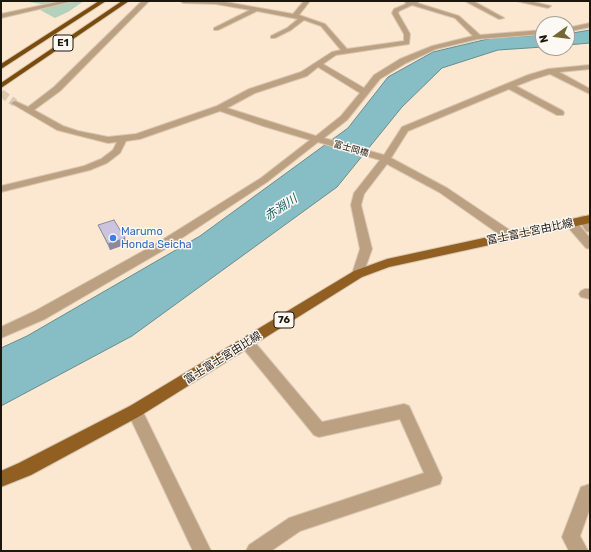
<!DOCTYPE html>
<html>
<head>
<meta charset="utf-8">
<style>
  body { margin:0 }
  #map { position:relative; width:591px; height:552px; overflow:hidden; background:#fce8d0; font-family:Rubik,sans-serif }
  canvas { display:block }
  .frame { position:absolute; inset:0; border:2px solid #1d160d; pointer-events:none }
  .north { position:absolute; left:535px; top:16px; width:40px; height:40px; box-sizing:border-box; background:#fcf8f3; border:1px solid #a39e97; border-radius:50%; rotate:256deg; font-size:11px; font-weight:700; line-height:16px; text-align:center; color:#1d160d }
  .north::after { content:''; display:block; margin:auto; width:14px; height:18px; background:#746734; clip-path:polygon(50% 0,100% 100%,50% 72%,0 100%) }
</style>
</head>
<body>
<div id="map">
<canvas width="591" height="552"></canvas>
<div class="frame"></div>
<div class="north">N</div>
</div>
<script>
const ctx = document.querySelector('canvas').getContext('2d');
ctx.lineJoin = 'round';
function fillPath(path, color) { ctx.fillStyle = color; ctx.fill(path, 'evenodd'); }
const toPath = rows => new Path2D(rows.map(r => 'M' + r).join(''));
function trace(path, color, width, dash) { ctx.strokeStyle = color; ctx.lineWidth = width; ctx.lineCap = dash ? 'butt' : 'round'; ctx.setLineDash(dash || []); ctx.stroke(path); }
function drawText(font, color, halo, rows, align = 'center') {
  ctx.font = font + ' Rubik,"Noto Sans JP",sans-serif'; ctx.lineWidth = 3; ctx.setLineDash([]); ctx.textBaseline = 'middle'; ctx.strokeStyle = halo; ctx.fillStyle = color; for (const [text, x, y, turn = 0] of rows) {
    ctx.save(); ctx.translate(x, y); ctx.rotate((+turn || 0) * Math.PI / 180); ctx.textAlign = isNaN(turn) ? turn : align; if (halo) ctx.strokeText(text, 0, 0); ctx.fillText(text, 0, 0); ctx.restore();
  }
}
const green = toPath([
  [23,1,84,1,68,12,55,18,40,10,52,6]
]);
const water = toPath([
  [590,30,590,43,567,45,567,34,590,30],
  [543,35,543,47,498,50,442,68,402,107,337,187,132,336,1,406,1,348,27,336,200,236,348,128,388,77,433,52,492,38,543,35]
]);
const streetTunnel = toPath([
  [1,93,15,103]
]);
const street = toPath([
  [62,1,73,1,1,18,1,14,62,1],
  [142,1,149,1,60,91,34,110,63,126,78,131,108,137,136,134,217,106,249,89,301,72,332,52,341,50,321,26,304,20,291,30,275,38,271,38,271,36,287,28,298,19,257,11,218,30,214,30,214,28,250,10,216,4,183,3,180,1,220,1,293,14,304,1,310,1,299,15,325,24,347,49,404,41,404,34,392,13,394,9,406,4,405,1,420,1,417,3,459,16,480,35,543,30,543,34,478,39,436,49,406,63,380,79,347,120,324,138,384,155,402,127,528,75,548,69,590,65,590,69,559,72,590,89,590,94,550,74,534,79,516,86,563,111,564,113,563,115,557,115,509,89,408,131,391,158,447,188,514,233,516,236,514,239,506,239,439,192,387,164,364,194,361,205,372,249,362,277,358,278,354,277,352,274,360,249,351,205,354,193,380,160,318,142,267,182,162,251,45,319,1,338,1,327,35,311,154,245,261,178,310,140,263,126,220,111,140,139,126,141,120,153,107,163,90,170,1,192,1,186,84,166,101,159,113,150,117,142,108,143,57,130,11,103,15,101,28,107,54,87,142,1],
  [412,5,455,18,473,36,432,46,400,59,374,75,364,88,323,64,336,55,409,44,410,34,398,13,399,11,412,5],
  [318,67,360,93,341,116,316,136,227,108,255,93,307,76,318,67],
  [465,1,473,1,504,18,499,19,465,1],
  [516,1,529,1,551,6,548,8,516,1],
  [590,23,590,27,567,32,567,28,590,23],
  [584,216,588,217,590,220,590,232,586,231,579,220,580,217,584,216],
  [571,219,575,220,590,238,590,249,586,248,567,226,566,223,567,220,571,219],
  [585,289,590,289,590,299,581,297,579,294,581,291,585,289],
  [247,337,252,339,322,422,404,404,409,406,442,478,440,484,300,531,271,551,246,551,249,545,289,518,424,473,400,419,319,437,314,435,242,347,240,343,242,339,247,337],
  [135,404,140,406,211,551,193,551,127,411,130,406,135,404],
  [590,484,590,508,580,536,588,551,569,551,562,537,581,487,590,484]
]);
const primary = toPath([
  [590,215,590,223,389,267,362,277,140,416,31,475,1,487,1,471,19,463,130,406,354,271,387,259,590,215]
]);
const highway = toPath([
  [99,1,106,1,1,69,1,64,99,1],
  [122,1,129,1,1,88,1,83,122,1]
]);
const wall = toPath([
  [98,225,125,238,127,244,110,250]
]);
const shadedWall = toPath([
  [125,238,127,244,110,250,108,244]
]);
const building = toPath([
  [114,220,125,238,108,244,98,225,114,220]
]);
const markers = [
  [113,238,4,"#3f7fe0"]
];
const farStreetnames = [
  ["富士岡橋",351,149,16]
];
const shields = [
  [63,43,20],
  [284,320,20]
];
const shieldNames = [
  ["E1",63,43],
  ["76",284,320]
];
const shopNames = [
  ["Marumo",121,232],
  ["Honda Seicha",121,245]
];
const streetNames = [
  ["富士富士宮由比線",530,232,-12],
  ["富士富士宮由比線",223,358,-32]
];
const waterNames = [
  ["赤淵川",281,208,-34]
];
fillPath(green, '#b5d1bc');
fillPath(water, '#87bec6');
trace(water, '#678c8e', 1);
trace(streetTunnel, '#dbc8b3', 8, [8, 4]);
trace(street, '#d8c6b1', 2);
trace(primary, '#d8c6b1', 2);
trace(highway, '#d8c6b1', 2);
fillPath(street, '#bca082');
fillPath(primary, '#915f21');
fillPath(highway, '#794c0d');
fillPath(wall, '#aea9c0');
fillPath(shadedWall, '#8d899c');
fillPath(building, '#cac4df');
trace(building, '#8d899c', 1);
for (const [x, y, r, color] of markers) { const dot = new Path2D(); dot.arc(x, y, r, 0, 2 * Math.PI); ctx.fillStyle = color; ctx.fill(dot); trace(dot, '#fcf8f3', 1.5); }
drawText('9px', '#1d160d', '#fcf8f3', farStreetnames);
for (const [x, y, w] of shields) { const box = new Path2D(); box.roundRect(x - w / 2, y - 8, w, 16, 3); ctx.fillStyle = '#fcf8f3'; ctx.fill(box); trace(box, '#1d160d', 1); }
drawText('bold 10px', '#1d160d', null, shieldNames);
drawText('11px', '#366cbe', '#fcf8f3', shopNames, 'left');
drawText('11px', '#1d160d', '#fcf8f3', streetNames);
drawText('italic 12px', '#135e68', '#fcf8f3', waterNames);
</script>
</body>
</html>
